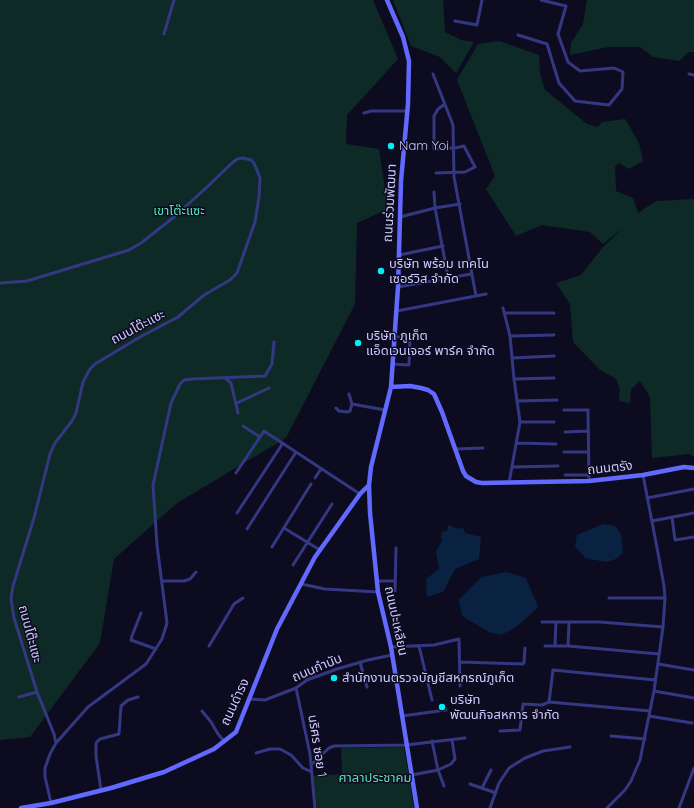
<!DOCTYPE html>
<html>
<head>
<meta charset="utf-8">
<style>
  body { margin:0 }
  canvas { display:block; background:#0d0b1f }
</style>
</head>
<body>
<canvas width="694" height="808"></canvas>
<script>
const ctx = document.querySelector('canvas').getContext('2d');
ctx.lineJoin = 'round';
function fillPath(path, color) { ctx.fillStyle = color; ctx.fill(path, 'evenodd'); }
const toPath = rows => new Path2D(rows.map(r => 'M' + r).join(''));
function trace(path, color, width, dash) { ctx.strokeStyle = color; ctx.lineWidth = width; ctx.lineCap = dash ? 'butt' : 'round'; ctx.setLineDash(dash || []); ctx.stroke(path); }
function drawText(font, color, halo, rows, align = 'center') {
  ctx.font = font + ' Quicksand,"Noto Sans Thai",sans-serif'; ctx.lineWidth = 3; ctx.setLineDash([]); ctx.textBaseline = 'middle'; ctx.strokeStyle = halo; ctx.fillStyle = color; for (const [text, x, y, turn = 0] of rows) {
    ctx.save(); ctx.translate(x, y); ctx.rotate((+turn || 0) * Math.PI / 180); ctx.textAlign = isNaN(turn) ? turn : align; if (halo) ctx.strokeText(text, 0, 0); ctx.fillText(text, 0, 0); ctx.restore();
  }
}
const green = toPath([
  [0,0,373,0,398,59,347,115,346,144,379,149,388,209,357,223,355,304,286,438,177,503,114,559,100,643,30,737,0,740],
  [393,0,443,0,445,32,461,40,474,42,456,73,440,57,411,46],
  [587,0,694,0,694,52,689,52,679,61,653,57,640,47,608,47,570,55,571,43,583,24],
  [499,41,539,55,540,74,545,90,587,124,598,127,602,122,625,119,639,143,643,161,629,169,619,163,615,167,616,191,633,198,638,213,656,201,694,199,694,457,689,454,652,458,650,397,640,381,631,389,630,403,619,401,620,389,616,379,599,369,573,342,570,304,556,283,581,275,604,246,624,227,603,244,590,232,542,225,516,236,486,189,495,176,457,80,478,44],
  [404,747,414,808,317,808,313,776,342,774,341,748]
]);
const water = toPath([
  [603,524,615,526,621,534,623,553,616,559,606,562,585,558,575,546,577,535],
  [448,525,458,529,463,527,465,533,481,537,479,559,455,569,443,592,427,597,426,579,439,569,436,551,442,541,441,533,448,530],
  [507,572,526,578,538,607,533,612,520,624,511,630,501,635,489,632,462,616,459,600,471,587,482,577]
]);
const street = toPath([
  [455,21,477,25,482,0],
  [164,34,174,0],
  [518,35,547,44,559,83,575,101,609,105,622,89,623,72,614,68,580,71,568,62,558,34,566,6,541,0],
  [433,74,453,125,454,177,476,296],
  [689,74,694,75],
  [364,113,371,111,408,111],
  [436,173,465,172,475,167,464,146,455,148,434,149,434,116,438,109,445,104],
  [434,192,435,208,448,277],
  [400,217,435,208,460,204],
  [399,255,443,246],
  [0,283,27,281,129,250,141,243,174,217,207,187,232,163,237,159,243,158,251,160,254,163,260,178,259,197,255,222,237,273,230,280,204,295,178,317,140,337,95,364,90,369,83,382,76,413,72,421,55,443,50,454,34,518,13,586,11,599,14,618,37,692,54,734,56,743],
  [398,287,471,274],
  [503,308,510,336,514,379,520,422,509,483],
  [397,311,486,294],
  [504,313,554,313],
  [510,336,554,335],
  [512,358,554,356],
  [392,364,409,365,410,337,394,337],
  [225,378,231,383,238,413],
  [514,379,554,378],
  [349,394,352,404],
  [517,401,557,400],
  [237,403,269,388],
  [336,408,339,411,348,412,350,411,352,404,385,410],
  [564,410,588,410,589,481],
  [520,422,554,422],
  [243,426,260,437],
  [565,432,588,431],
  [516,443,556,444],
  [455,449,483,448],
  [564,452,588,452],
  [512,467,558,466],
  [236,473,264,431,360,494],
  [565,475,589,475],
  [315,478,321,469],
  [647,498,694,489],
  [237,513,283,443],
  [672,517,675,540,694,537],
  [652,521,694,513],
  [284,528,320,550],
  [247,529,296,452],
  [272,547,311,484],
  [293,565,332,504],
  [162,581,184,581,190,579,196,572],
  [377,581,395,581],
  [301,584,325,589,378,592],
  [395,591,396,548],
  [609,598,665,598],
  [141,613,132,636,131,640,156,649],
  [542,622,600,622,663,627],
  [209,646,234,604,243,598],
  [419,646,432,700],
  [545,646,568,646,659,654],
  [555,646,556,622],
  [568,646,569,623],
  [391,647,434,645,459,639,460,686],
  [360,662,367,687],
  [460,662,523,664,524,663,525,648],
  [658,664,694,670],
  [296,688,310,754,315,808],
  [654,691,694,698],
  [19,697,37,692],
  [249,699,265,700,296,688,307,680,337,669,368,660,392,655],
  [549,702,553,670,655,680],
  [202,711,211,722,218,734,224,741],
  [402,716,446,710],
  [649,716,692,723],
  [500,731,520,730,523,704,542,705,549,702,650,711],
  [611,736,645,739],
  [432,741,438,770,444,786],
  [256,753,270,749,280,749,291,755,303,768,312,772],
  [311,765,329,748,334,746,406,745,465,738],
  [412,775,438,770,451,764,455,759,452,740],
  [470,784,496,793],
  [482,788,491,770],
  [101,790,96,756,96,743,100,739,119,734,121,706,128,700,138,697],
  [51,803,45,777,45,768,50,754,56,743,88,707,146,664,162,639,167,623,157,545,153,485,171,403,180,384,184,380,192,379,265,376,272,364,274,342],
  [490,808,499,783,509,768,525,758,543,751,570,747],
  [607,808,625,790,631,781,640,760,654,691,663,627,665,598,664,586,658,553,643,475],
  [679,808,694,768]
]);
const secondary = toPath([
  [387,0,403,37,409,61,408,104,401,181,398,287,391,387,371,467,369,485,370,513,378,592,391,647,417,808],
  [391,387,410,386,421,388,428,390,434,394,442,412,463,471,466,476,476,482,482,483,589,481,643,475,684,467,694,468],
  [21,808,51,803,111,788,164,772,214,749,236,732,277,629,315,557,360,494,369,485]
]);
const markers = [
  [391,146,4,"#00eff5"],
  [381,271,4,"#00eff5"],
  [358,343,4,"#00eff5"],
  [334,678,4,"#00eff5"],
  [442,707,4,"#00eff5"]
];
const poiNames = [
  ["Nam Yoi",399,146],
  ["บริษัท พร้อม เทคโน",389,264],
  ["เซอร์วิส จำกัด",389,279],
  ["บริษัท ภูเก็ต",366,336],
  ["แอ็ดเวนเจอร์ พาร์ค จำกัด",366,351],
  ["สำนักงานตรวจบัญชีสหกรณ์ภูเก็ต",342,678],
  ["บริษัท",450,700],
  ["พัฒนกิจสหการ จำกัด",450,715]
];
const streetNames = [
  ["ถนนร่วมพัฒนา",390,203,-87],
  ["ถนนโต๊ะแซะ",138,327,-28],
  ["ถนนตรัง",610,468,-6],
  ["ถนนปะเหลียน",396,621,78],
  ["ถนนโต๊ะแซะ",30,634,75],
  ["ถนนกำนัน",317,668,-23],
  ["ถนนดำรง",235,702,-65],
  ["นริศร ซอย 1",317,746,81]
];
const parkNames = [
  ["เขาโต๊ะแซะ",179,211],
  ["ศาลาประชาคม",375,778]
];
fillPath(green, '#0e2a26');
fillPath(water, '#092241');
trace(street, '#343781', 3);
trace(secondary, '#6169ff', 4.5);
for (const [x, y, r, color] of markers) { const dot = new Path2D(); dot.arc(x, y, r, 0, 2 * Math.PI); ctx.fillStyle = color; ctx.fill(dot); trace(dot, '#0d0b1f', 1.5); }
drawText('13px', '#cccaff', '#0d0b1f', poiNames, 'left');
drawText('13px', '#cccaff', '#0d0b1f', streetNames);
drawText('13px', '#51e4b4', '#0d0b1f', parkNames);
</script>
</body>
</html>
